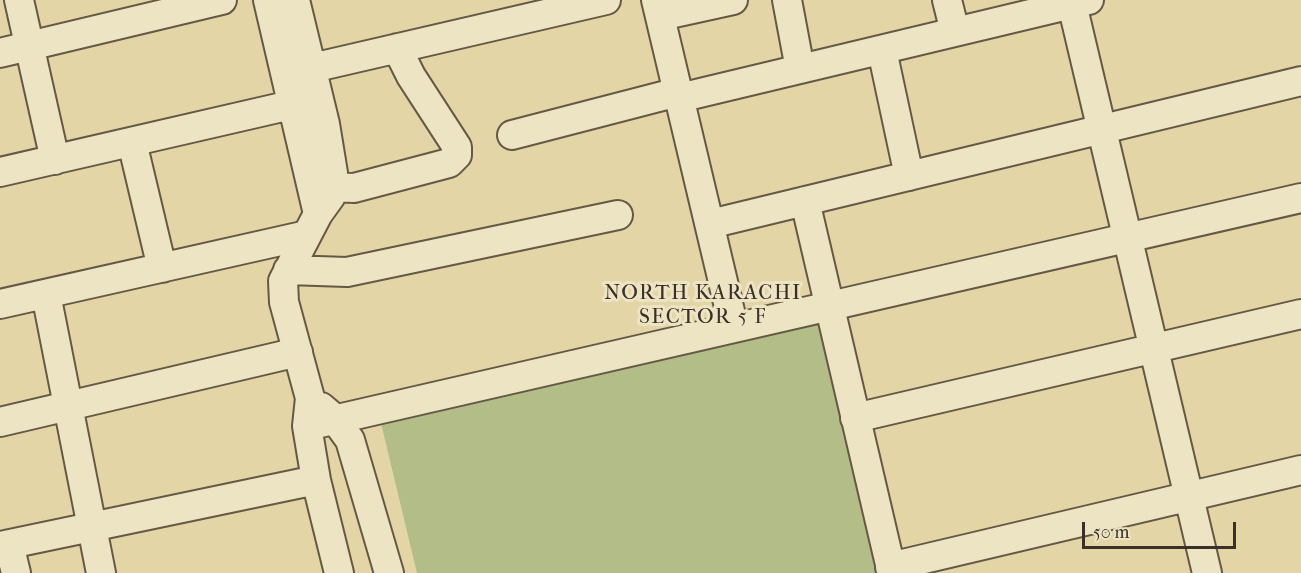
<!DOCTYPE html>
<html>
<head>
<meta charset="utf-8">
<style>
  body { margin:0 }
  #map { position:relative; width:1301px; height:573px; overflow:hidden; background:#e3d5a5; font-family:"IM FELL French Canon",serif }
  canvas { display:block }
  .scale { position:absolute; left:1082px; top:522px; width:154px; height:27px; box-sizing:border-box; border:3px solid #3b3027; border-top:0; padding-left:8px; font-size:18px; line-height:21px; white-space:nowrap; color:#3b3027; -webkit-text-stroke:4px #ede4c4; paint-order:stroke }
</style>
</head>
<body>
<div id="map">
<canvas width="1301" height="573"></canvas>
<div class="scale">50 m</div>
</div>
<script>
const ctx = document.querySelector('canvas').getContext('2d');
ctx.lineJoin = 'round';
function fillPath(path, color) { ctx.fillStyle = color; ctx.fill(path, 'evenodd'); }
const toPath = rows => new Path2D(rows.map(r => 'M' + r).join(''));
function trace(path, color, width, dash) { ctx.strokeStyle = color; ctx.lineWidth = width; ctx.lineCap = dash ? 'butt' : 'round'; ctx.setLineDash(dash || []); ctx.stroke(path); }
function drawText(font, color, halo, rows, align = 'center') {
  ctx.font = font + ' "IM FELL French Canon",serif'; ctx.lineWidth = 6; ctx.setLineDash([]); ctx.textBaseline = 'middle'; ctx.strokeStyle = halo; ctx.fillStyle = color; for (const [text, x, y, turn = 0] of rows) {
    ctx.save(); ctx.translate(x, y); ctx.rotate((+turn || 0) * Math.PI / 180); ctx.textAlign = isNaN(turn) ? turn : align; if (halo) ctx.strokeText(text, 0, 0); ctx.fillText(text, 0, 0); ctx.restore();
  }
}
const green = toPath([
  [821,322,881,573,417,573,381,423]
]);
const minor = toPath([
  [19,0,55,160],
  [268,0,318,214],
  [295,0,325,124,333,173,331,196,318,214,283,281,284,302,310,398,307,426,316,480,339,573],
  [656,0,734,328],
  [787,0,800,69],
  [947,0,955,32],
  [1072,4,1207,573],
  [660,16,733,0],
  [882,50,909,176],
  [0,53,222,0],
  [312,68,606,0],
  [679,98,1089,0],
  [512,135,678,92],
  [132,142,162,268],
  [0,172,291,105],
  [331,187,354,188,449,163,457,155,457,147,411,76,397,48],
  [805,201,892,573],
  [710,224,1301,81],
  [288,270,347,272,618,215],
  [46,294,101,573],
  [0,304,307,235],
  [321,407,334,418,350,440,389,573],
  [855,418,1301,314],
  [0,422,298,352],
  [307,426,1301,198],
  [9,544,16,573],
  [0,546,316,480],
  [890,567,1301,470]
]);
const neighbourhoodNames = [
  ["NORTH KARACHI",703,294],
  ["SECTOR 5 F",703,318]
];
fillPath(green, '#b2bd87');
trace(minor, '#655946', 32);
trace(minor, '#ede4c4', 28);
ctx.letterSpacing = '1.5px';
drawText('21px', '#3b3027', '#ede4c4', neighbourhoodNames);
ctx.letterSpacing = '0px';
</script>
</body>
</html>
